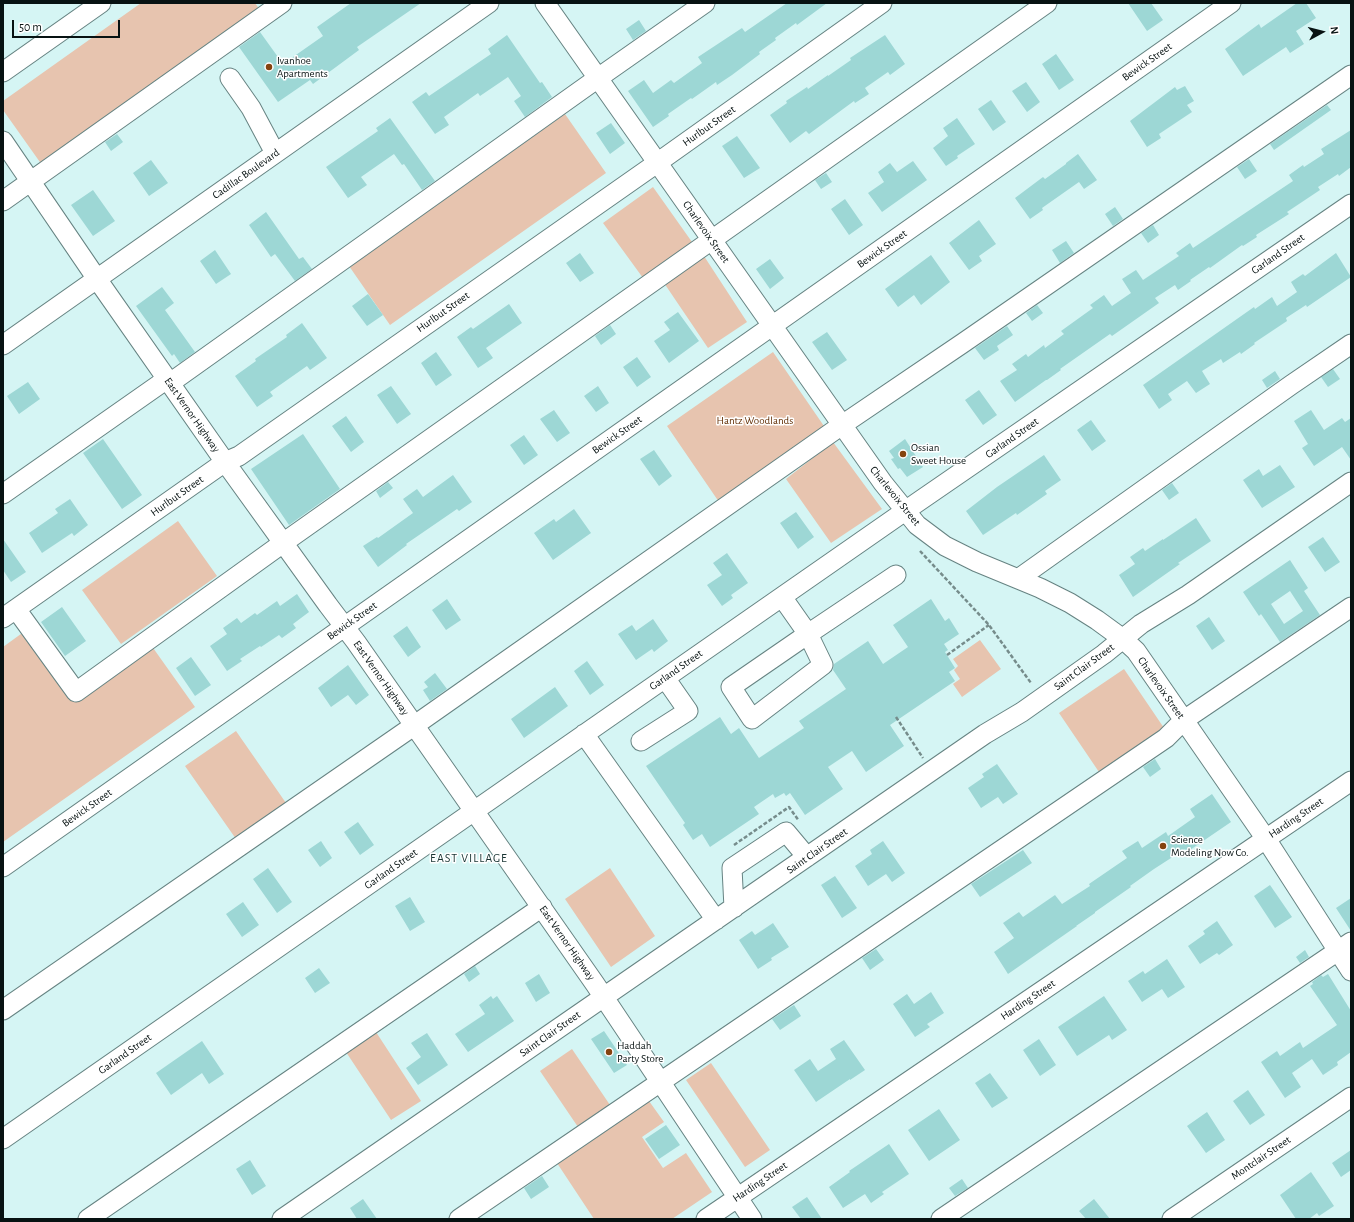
<!DOCTYPE html>
<html>
<head>
<meta charset="utf-8">
<style>
  body { margin:0 }
  #map { position:relative; width:1354px; height:1222px; overflow:hidden; background:#d5f5f4; font-family:"Alegreya Sans",sans-serif }
  canvas { display:block }
  .frame { position:absolute; inset:0; border:4px solid #071212; pointer-events:none }
  .north { position:absolute; left:1302px; top:12px; width:40px; height:40px; -webkit-text-stroke:3px #fff; paint-order:stroke; rotate:83deg; font-size:11px; font-weight:700; line-height:16px; text-align:center; color:#071212 }
  .north::after { content:''; display:block; margin:auto; width:14px; height:18px; background:#071212; clip-path:polygon(50% 0,100% 100%,50% 72%,0 100%) }
  .scale { position:absolute; left:12px; top:20px; width:108px; height:18px; box-sizing:border-box; border:2px solid #071212; border-top:0; padding-left:5px; font-size:12px; line-height:14px; white-space:nowrap; color:#071212; -webkit-text-stroke:3px #fff; paint-order:stroke }
</style>
</head>
<body>
<div id="map">
<canvas width="1354" height="1222"></canvas>
<div class="frame"></div>
<div class="north">N</div>
<div class="scale">50 m</div>
</div>
<script>
const ctx = document.querySelector('canvas').getContext('2d');
ctx.lineJoin = 'round';
function fillPath(path, color) { ctx.fillStyle = color; ctx.fill(path, 'evenodd'); }
const toPath = rows => new Path2D(rows.map(r => 'M' + r).join(''));
function trace(path, color, width, dash) { ctx.strokeStyle = color; ctx.lineWidth = width; ctx.lineCap = dash ? 'butt' : 'round'; ctx.setLineDash(dash || []); ctx.stroke(path); }
function drawText(font, color, halo, rows, align = 'center') {
  ctx.font = font + ' "Alegreya Sans",sans-serif'; ctx.lineWidth = 3; ctx.setLineDash([]); ctx.textBaseline = 'middle'; ctx.strokeStyle = halo; ctx.fillStyle = color; for (const [text, x, y, turn = 0] of rows) {
    ctx.save(); ctx.translate(x, y); ctx.rotate((+turn || 0) * Math.PI / 180); ctx.textAlign = isNaN(turn) ? turn : align; if (halo) ctx.strokeText(text, 0, 0); ctx.fillText(text, 0, 0); ctx.restore();
  }
}
const green = toPath([
  [141,3,255,3,260,10,42,165,3,110,3,101],
  [565,114,606,173,390,325,349,266],
  [653,187,692,242,643,278,603,223],
  [702,253,747,322,708,348,662,280],
  [773,352,826,429,719,502,667,426],
  [833,442,882,509,831,543,786,479],
  [178,521,217,576,121,644,82,590],
  [25,631,74,699,151,645,195,707,3,842,3,647],
  [980,640,1001,669,962,697,953,684,960,679,954,670,958,666,953,659],
  [1124,669,1164,728,1099,772,1059,713],
  [236,731,286,803,236,839,185,766],
  [610,868,655,936,611,967,565,899],
  [376,1032,421,1101,391,1120,346,1052],
  [572,1049,610,1105,578,1127,540,1071],
  [711,1063,770,1150,745,1167,686,1080],
  [649,1101,664,1122,642,1137,663,1168,686,1153,712,1192,672,1219,594,1219,557,1163]
]);
const building = toPath([
  [351,3,421,3,357,47,359,50,313,84,310,80,278,102,239,47,260,32,283,64,323,36,317,27],
  [787,3,827,3,797,25,796,23,775,38,776,40,759,52,760,54,732,75,717,85,716,82,692,99,691,98,668,114,669,116,653,127,628,91,644,80,653,93,671,80,674,83,702,63,698,57,742,28,745,32],
  [1128,3,1151,3,1163,20,1147,31],
  [1297,3,1306,3,1316,18,1296,31,1304,44,1290,53,1286,47,1243,76,1225,49,1259,24,1261,28],
  [639,20,646,31,633,40,626,29],
  [507,35,540,83,542,82,552,97,525,117,514,101,521,96,508,77,480,96,478,93,444,117,449,125,435,134,412,102,426,92,429,96,491,54,488,49],
  [885,35,905,64,890,75,888,72,865,88,869,94,855,103,854,101,809,134,806,131,790,143,770,115,787,103,786,101,807,87,808,89,828,75,828,76,851,60,850,58],
  [1056,54,1074,80,1059,90,1042,64],
  [1026,82,1040,102,1027,112,1012,91],
  [1185,86,1194,101,1187,105,1192,112,1159,134,1161,138,1147,147,1130,121,1175,87,1177,90],
  [991,100,1006,122,993,131,978,109],
  [1327,105,1331,110,1274,150,1270,144],
  [390,118,435,181,422,190,404,164,402,165,394,154,361,177,367,185,348,198,326,167,378,131,376,128],
  [957,118,975,144,957,156,958,158,946,166,933,148,948,136,943,128],
  [611,123,625,143,610,154,596,133],
  [1351,130,1351,167,1339,176,1338,174,1318,187,1320,190,1287,212,1289,214,1256,235,1257,237,1243,246,1242,245,1210,268,1209,267,1190,280,1191,281,1178,290,1175,285,1155,298,1159,303,1112,336,1110,334,1060,369,1061,370,1047,380,1046,380,1015,402,1000,381,1017,370,1012,364,1026,354,1028,357,1044,345,1045,348,1064,334,1061,331,1093,308,1090,305,1104,295,1112,306,1131,293,1122,279,1136,270,1143,280,1179,256,1176,253,1190,243,1193,248,1293,181,1289,175,1303,165,1304,167,1324,154,1321,149],
  [117,134,123,142,111,151,105,142],
  [737,136,760,168,744,178,722,146],
  [1078,154,1097,180,1084,189,1079,182,1042,208,1043,210,1030,219,1015,198,1043,177,1045,179,1066,164,1066,163],
  [1249,159,1257,171,1245,179,1237,167],
  [151,160,168,183,149,196,133,173],
  [913,161,927,180,882,212,868,193,884,182,878,172,890,163,897,172],
  [826,173,832,182,821,189,815,180],
  [93,190,115,221,93,236,71,205],
  [845,199,863,225,849,235,831,209],
  [1115,207,1123,219,1113,226,1105,214],
  [266,212,299,259,303,257,312,269,295,281,275,254,271,257,249,225],
  [979,220,996,244,979,256,982,261,969,270,949,243],
  [1153,225,1159,235,1148,243,1141,233],
  [1066,241,1074,253,1060,263,1052,250],
  [215,250,231,274,216,284,200,261],
  [580,253,594,273,580,282,566,263],
  [1336,253,1351,277,1307,307,1306,305,1286,318,1287,321,1254,343,1255,344,1241,354,1240,352,1223,363,1221,359,1202,371,1210,384,1196,393,1187,381,1168,394,1172,400,1159,409,1143,385,1254,307,1255,309,1272,297,1277,306,1297,292,1291,282,1303,274,1305,276],
  [931,255,950,282,921,305,914,295,898,307,885,289],
  [770,259,784,278,770,289,756,269],
  [162,287,174,303,165,310,195,352,180,363,174,354,172,356,136,306],
  [368,294,383,315,367,326,352,306],
  [509,304,522,323,486,348,493,358,478,368,457,337,471,327,473,329],
  [1037,305,1043,313,1032,321,1026,313],
  [678,312,699,341,669,363,654,341,670,330,664,322],
  [302,323,327,358,310,370,307,366,270,392,273,396,257,407,235,376,256,361,255,359,287,337,286,335],
  [610,325,616,334,601,345,595,336],
  [1007,326,1013,335,997,346,999,350,984,360,975,348],
  [827,332,847,360,832,370,812,342],
  [436,352,452,375,436,386,421,363],
  [637,357,651,377,637,387,623,367],
  [1333,369,1340,379,1328,387,1321,377],
  [1275,371,1280,379,1267,388,1262,380],
  [28,382,40,399,19,414,7,396],
  [391,386,411,414,397,424,377,395],
  [598,386,609,403,596,412,584,396],
  [979,390,997,415,983,425,965,400],
  [554,410,570,433,557,442,540,419],
  [1311,410,1324,430,1342,418,1345,422,1351,418,1351,460,1342,447,1314,466,1302,448,1308,444,1294,421],
  [346,416,364,442,351,452,332,426],
  [1091,420,1106,441,1092,451,1077,430],
  [303,434,340,489,289,525,251,469],
  [524,435,538,455,524,465,510,445],
  [103,439,142,495,122,509,83,453],
  [905,439,923,467,907,477,900,468,898,469,891,459,894,458,889,451],
  [654,450,672,476,659,486,640,459],
  [1044,455,1061,480,1045,491,1047,494,1017,515,1016,513,983,535,966,511,997,487],
  [1280,465,1295,487,1262,508,1243,480,1259,469,1263,476],
  [453,475,472,502,459,511,457,509,406,544,407,545,378,567,363,546,377,537,378,538,413,513,403,499,417,489,423,497],
  [388,482,393,488,380,498,376,491],
  [1172,483,1179,493,1169,500,1162,490],
  [70,499,88,525,74,536,72,533,42,553,29,533,58,513,55,509],
  [574,509,591,533,553,560,534,533,554,519,556,522],
  [796,512,814,537,798,549,780,523],
  [1196,518,1211,541,1178,563,1180,564,1133,597,1119,575,1135,564,1130,557,1143,548,1145,551,1163,539,1163,540],
  [1323,537,1340,562,1325,572,1308,547],
  [3,539,26,572,11,582,3,570],
  [727,553,748,583,731,595,733,598,722,606,707,585,722,575,713,563],
  [1290,560,1308,588,1304,591,1320,615,1280,642,1261,614,1259,616,1243,592],
  [1290,591,1303,611,1284,624,1271,604],
  [297,594,309,612,293,624,296,628,282,638,279,635,261,647,260,646,240,659,242,661,227,671,210,646,227,634,223,628,237,618,241,623,255,613,257,615,277,601,280,606],
  [447,599,461,620,446,630,432,610],
  [931,599,945,621,949,618,959,634,944,644,948,650,945,652,955,668,949,672,955,681,890,725,904,746,866,772,852,751,828,767,843,789,805,815,790,793,786,796,784,793,775,798,773,794,754,807,759,814,710,847,702,834,693,840,683,825,685,823,646,766,720,717,731,734,739,728,759,758,804,728,799,721,846,689,833,670,834,664,868,641,883,664,908,647,893,625],
  [62,607,86,641,65,656,41,622],
  [1209,617,1225,641,1212,650,1196,626],
  [653,619,668,641,654,652,652,649,636,660,618,634,632,625,636,631],
  [407,626,421,647,408,657,393,636],
  [191,657,211,685,195,696,176,668],
  [587,661,604,685,590,695,574,671],
  [348,665,369,695,356,705,348,695,331,707,318,688],
  [435,673,447,689,430,701,423,690,428,687,424,682],
  [555,687,568,706,524,738,511,719],
  [1155,759,1161,769,1150,777,1143,767],
  [997,764,1018,794,1003,804,998,797,981,808,968,788,984,777,982,774],
  [1212,794,1231,822,1187,852,1185,849,1154,869,1130,886,1131,887,1095,912,1095,913,1076,926,1077,926,1008,974,994,952,1014,938,1003,923,1019,912,1023,917,1055,895,1062,904,1090,886,1089,884,1127,858,1122,851,1138,841,1142,848,1166,832,1168,836,1195,817,1190,809],
  [358,822,374,845,360,855,344,832],
  [321,841,332,858,320,867,308,850],
  [883,841,905,873,892,882,886,874,868,886,855,866,872,854,870,850],
  [1023,850,1032,863,980,897,971,884],
  [268,868,292,902,277,913,253,879],
  [835,876,857,908,842,918,821,885],
  [1270,885,1292,917,1275,928,1254,896],
  [410,897,425,922,410,931,395,906],
  [1351,898,1351,931,1336,908],
  [243,902,259,925,242,937,226,914],
  [1217,921,1233,945,1219,955,1217,953,1200,964,1188,946,1205,934,1203,931],
  [773,923,789,947,771,958,772,960,758,969,739,940,752,931,755,935],
  [876,949,884,960,870,970,862,958],
  [1305,950,1309,957,1300,963,1296,957],
  [1167,959,1185,987,1168,998,1162,989,1142,1002,1128,981,1143,971,1145,974],
  [475,966,480,974,469,982,464,974],
  [319,968,330,983,315,993,305,978],
  [539,974,550,993,536,1002,525,983],
  [1328,974,1351,1011,1351,1052,1337,1062,1338,1065,1323,1075,1312,1059,1292,1073,1301,1087,1285,1098,1261,1062,1277,1051,1280,1056,1300,1042,1303,1048,1337,1025,1310,986,1313,984,1312,982,1321,975,1323,977],
  [931,992,944,1013,927,1024,930,1027,915,1037,893,1004,907,994,914,1004],
  [491,996,493,999,497,996,514,1021,468,1052,455,1034,485,1014,479,1005],
  [1104,996,1127,1030,1112,1040,1109,1035,1077,1056,1058,1027],
  [794,1005,801,1016,780,1030,772,1019],
  [604,1031,627,1065,614,1073,591,1039],
  [427,1033,448,1065,418,1085,406,1068,421,1057,411,1043],
  [1039,1039,1056,1065,1040,1076,1023,1050],
  [844,1040,865,1070,850,1080,850,1079,816,1102,794,1070,810,1059,818,1071,836,1059,830,1049],
  [202,1041,224,1074,209,1084,202,1073,171,1095,156,1073],
  [990,1073,1008,1098,992,1108,975,1083],
  [1248,1090,1265,1115,1250,1125,1233,1101],
  [939,1109,960,1140,929,1161,908,1130],
  [1207,1112,1225,1140,1206,1153,1187,1126],
  [666,1125,680,1145,659,1159,645,1139],
  [889,1144,909,1174,882,1192,884,1194,871,1203,865,1194,843,1208,829,1187,850,1172,849,1171],
  [1351,1150,1351,1170,1341,1177,1332,1163],
  [250,1160,266,1186,252,1195,236,1169],
  [1311,1172,1334,1206,1319,1216,1317,1213,1309,1219,1296,1219,1280,1195],
  [542,1176,549,1187,531,1199,524,1188],
  [962,1179,968,1188,955,1196,949,1188],
  [807,1197,822,1219,801,1219,792,1207],
  [363,1199,377,1219,357,1219,350,1208],
  [1094,1199,1110,1219,1086,1219,1079,1211]
]);
const path = toPath([
  [920,551,989,625,1031,683],
  [947,655,989,625],
  [896,717,923,758],
  [734,845,789,807,799,821]
]);
const minor = toPath([
  [545,3,883,483,917,525,945,546,977,562,1040,588,1070,603,1097,620,1123,639,1136,651,1266,839,1351,971],
  [3,72,101,3],
  [230,78,251,108,275,153],
  [3,141,97,279,225,462,328,605,356,642,595,984,752,1219],
  [3,201,282,3],
  [3,345,489,3],
  [170,383,598,78,705,3],
  [3,494,167,379],
  [1018,579,1291,385,1351,344],
  [782,597,808,634,731,687,752,719,823,665,808,634,896,575],
  [16,609,76,692,283,543,1047,3],
  [3,618,225,462,239,456,657,163,882,3],
  [584,734,716,920],
  [641,741,688,711,665,678],
  [3,867,1231,3],
  [734,908,732,868,786,832,807,857],
  [3,1010,415,725,842,425,963,343,1351,75],
  [3,1139,918,502,1351,204],
  [88,1219,542,907],
  [282,1219,985,734,1022,712,1104,654,1141,624,1188,595,1351,482],
  [459,1219,1166,738,1184,720,1351,607],
  [706,1219,1351,781],
  [941,1219,1351,942],
  [1172,1219,1351,1097]
]);
const markers = [
  [269,67,4,"#85430f"],
  [903,454,4,"#85430f"],
  [1163,846,4,"#85430f"],
  [609,1052,4,"#85430f"]
];
const poiNames = [
  ["Ivanhoe",277,61],
  ["Apartments",277,74],
  ["Ossian",911,448],
  ["Sweet House",911,461],
  ["Science",1171,840],
  ["Modeling Now Co.",1171,853],
  ["Haddah",617,1046],
  ["Party Store",617,1059]
];
const streetNames = [
  ["Bewick Street",1147,62,-35],
  ["Hurlbut Street",709,126,-35],
  ["Cadillac Boulevard",246,174,-35],
  ["Charlevoix Street",706,232,55],
  ["Bewick Street",882,249,-35],
  ["Garland Street",1278,254,-35],
  ["Hurlbut Street",443,312,-35],
  ["East Vernor Highway",192,415,55],
  ["Bewick Street",617,435,-35],
  ["Garland Street",1012,438,-35],
  ["Hurlbut Street",177,496,-35],
  ["Charlevoix Street",895,496,51],
  ["Bewick Street",352,621,-35],
  ["Saint Clair Street",1084,667,-36],
  ["Garland Street",676,670,-35],
  ["East Vernor Highway",381,678,55],
  ["Charlevoix Street",1161,688,55],
  ["Bewick Street",87,808,-35],
  ["Harding Street",1296,818,-34],
  ["Saint Clair Street",817,851,-35],
  ["Garland Street",391,869,-35],
  ["East Vernor Highway",567,943,55],
  ["Harding Street",1028,1000,-34],
  ["Saint Clair Street",550,1034,-35],
  ["Garland Street",125,1054,-35],
  ["Montclair Street",1261,1158,-34],
  ["Harding Street",760,1182,-34]
];
const parkNames = [
  ["Hantz Woodlands",755,421]
];
const neighbourhoodNames = [
  ["EAST VILLAGE",469,858]
];
fillPath(green, '#e7c4af');
fillPath(building, '#9dd7d5');
trace(minor, '#668382', 21);
trace(path, '#768c8b', 2.5, [4, 2]);
trace(minor, '#fff', 19);
for (const [x, y, r, color] of markers) { const dot = new Path2D(); dot.arc(x, y, r, 0, 2 * Math.PI); ctx.fillStyle = color; ctx.fill(dot); trace(dot, '#fff', 1.5); }
drawText('11px', '#071212', '#fff', poiNames, 'left');
drawText('11px', '#071212', '#fff', streetNames);
drawText('11px', '#622f05', '#fff', parkNames);
ctx.letterSpacing = '1px';
drawText('12px', '#183332', '#fff', neighbourhoodNames);
ctx.letterSpacing = '0px';
</script>
</body>
</html>
